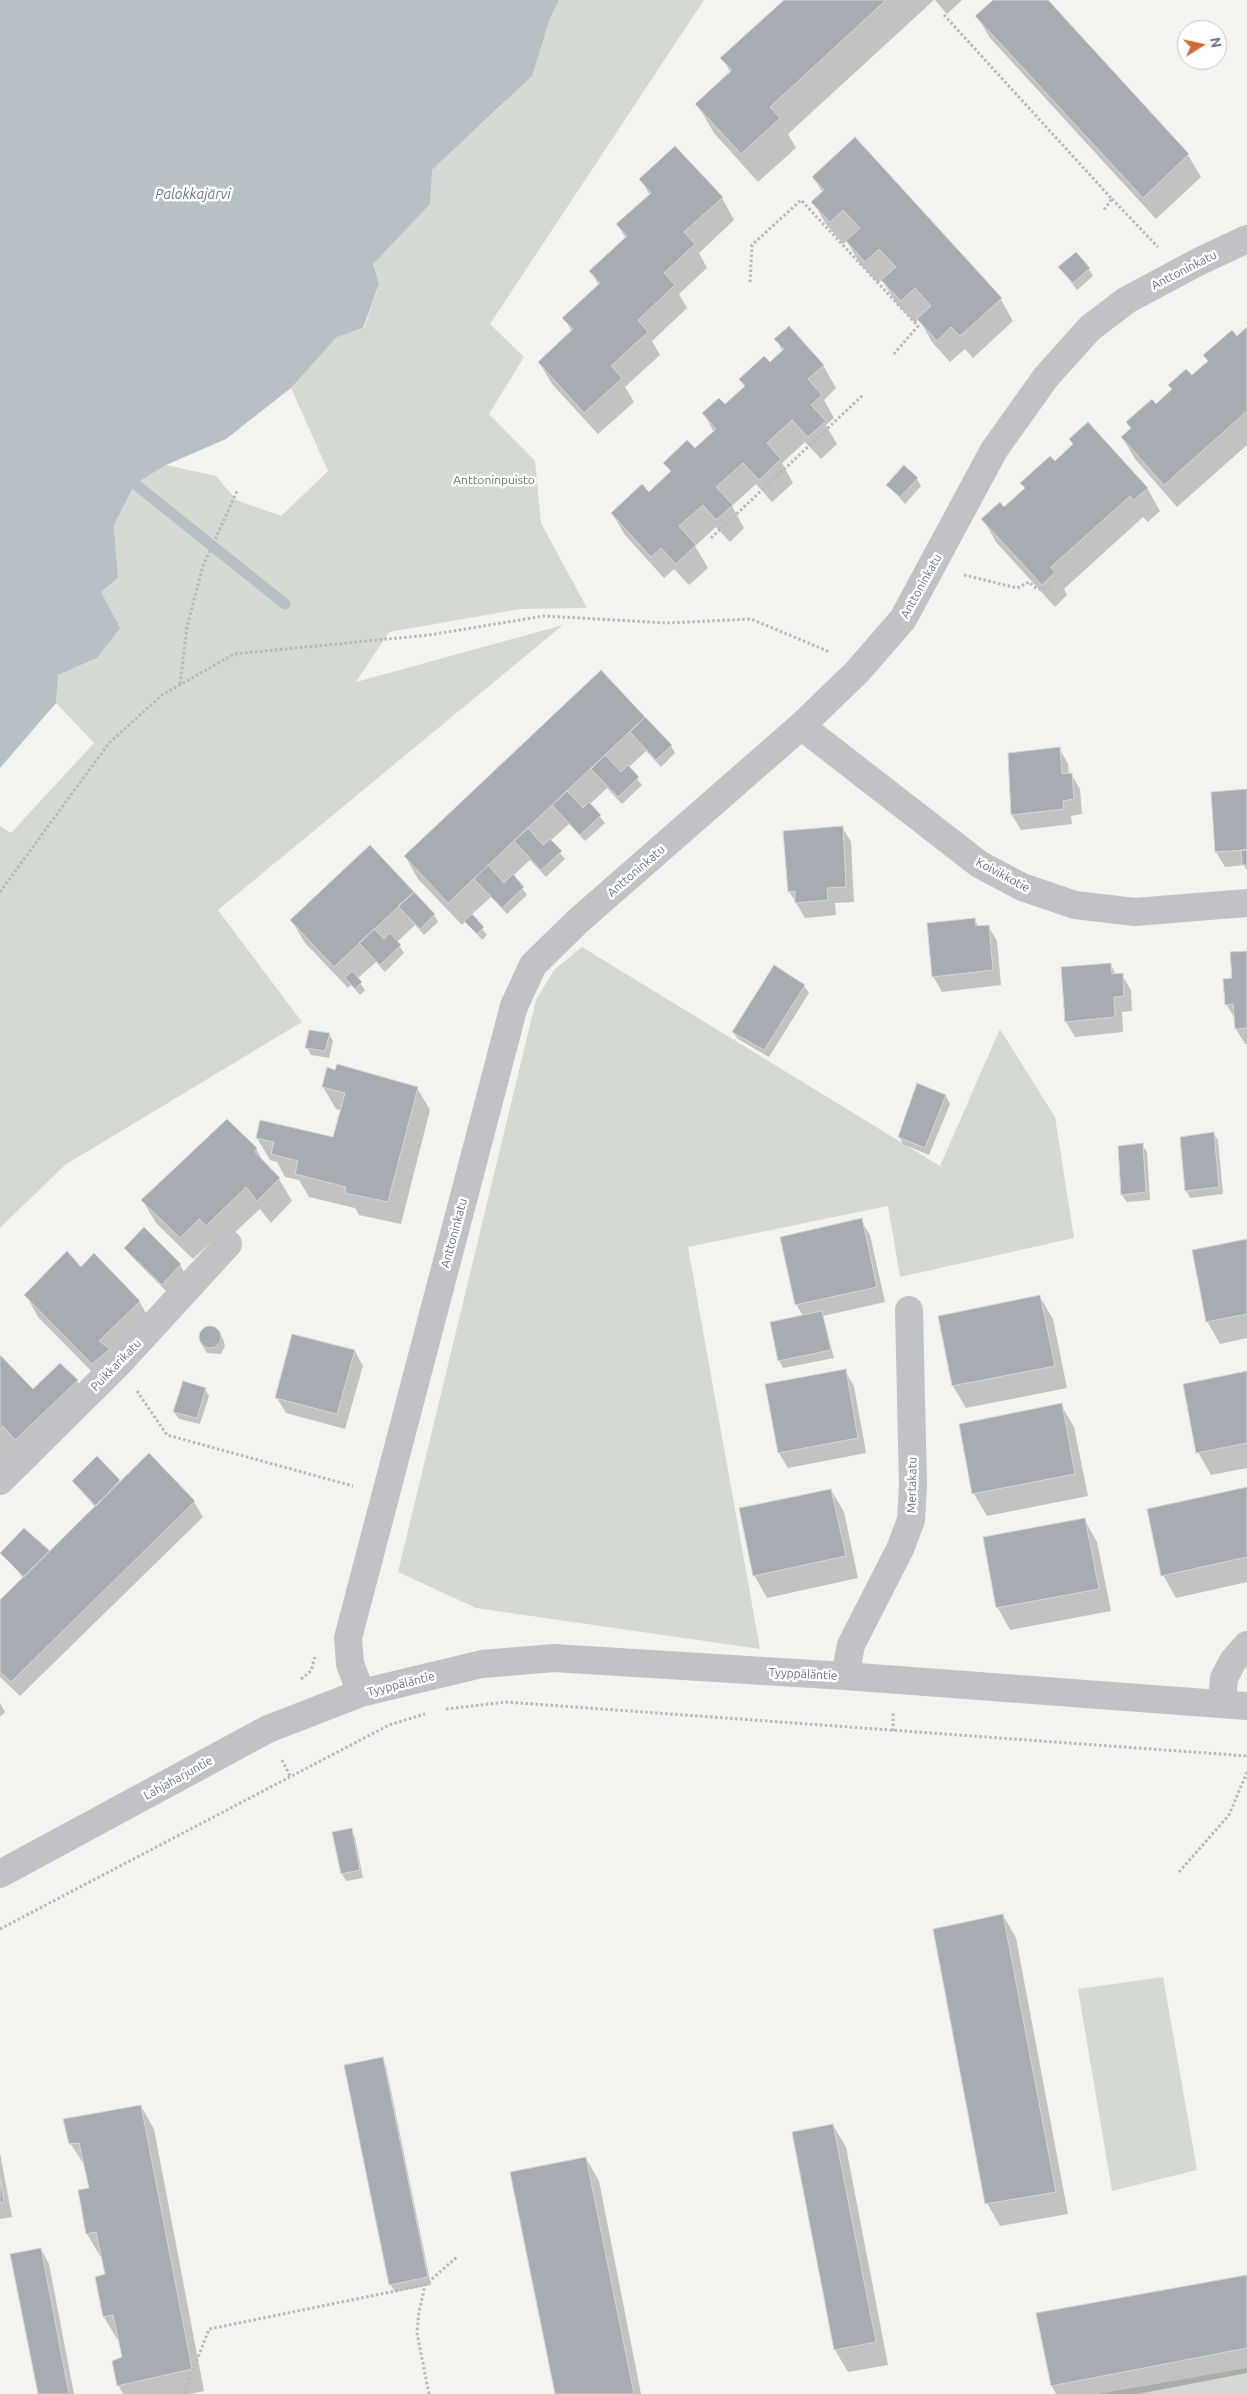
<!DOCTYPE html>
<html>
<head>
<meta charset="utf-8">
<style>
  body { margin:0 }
  #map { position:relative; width:1247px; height:2394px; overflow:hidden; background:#f3f4f0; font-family:Ubuntu,sans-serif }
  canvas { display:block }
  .north { position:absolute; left:1177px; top:20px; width:50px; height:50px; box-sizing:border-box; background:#fff; border:1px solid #c2c6cc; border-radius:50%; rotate:80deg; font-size:14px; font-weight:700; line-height:20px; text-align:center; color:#66717f }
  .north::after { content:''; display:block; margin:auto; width:18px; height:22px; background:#d26a33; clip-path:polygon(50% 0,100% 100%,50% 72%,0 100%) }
</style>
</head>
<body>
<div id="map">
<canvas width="1247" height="2394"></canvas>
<div class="north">N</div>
</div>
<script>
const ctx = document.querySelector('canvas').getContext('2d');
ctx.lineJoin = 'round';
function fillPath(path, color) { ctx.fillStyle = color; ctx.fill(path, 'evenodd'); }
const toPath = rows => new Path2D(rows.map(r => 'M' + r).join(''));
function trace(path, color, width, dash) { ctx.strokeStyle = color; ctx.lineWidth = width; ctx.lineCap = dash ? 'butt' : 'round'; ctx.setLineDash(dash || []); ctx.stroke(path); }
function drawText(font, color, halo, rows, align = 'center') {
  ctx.font = font + ' Ubuntu,sans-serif'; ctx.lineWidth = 5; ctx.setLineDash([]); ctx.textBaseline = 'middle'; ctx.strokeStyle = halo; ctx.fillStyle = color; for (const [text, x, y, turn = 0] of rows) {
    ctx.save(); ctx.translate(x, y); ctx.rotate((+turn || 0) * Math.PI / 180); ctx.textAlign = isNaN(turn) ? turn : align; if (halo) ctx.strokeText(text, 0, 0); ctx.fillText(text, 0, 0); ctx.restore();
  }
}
const green = toPath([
  [559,0,704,0,490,324,524,357,489,414,535,461,541,523,587,608,520,609,389,632,356,682,563,625,218,910,302,1022,65,1165,0,1228,0,826,11,833,94,743,56,703,58,675,97,658,101,592,118,578,114,525,135,484,166,465,216,476,236,500,281,516,328,471,291,388,338,336,364,328,379,285,373,264,432,170,506,101,484,90,548,23],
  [582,947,940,1166,1000,1029,1055,1117,1074,1238,900,1277,888,1206,688,1247,760,1649,476,1608,398,1572,536,1000,554,970],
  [1163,1977,1197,2170,1112,2191,1078,1989],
  [1247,2368,1247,2394,1098,2394]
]);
const water = toPath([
  [0,0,559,0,549,21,532,76,432,170,430,204,373,264,379,284,363,328,337,337,291,388,226,439,166,465,135,484,114,525,118,578,101,592,120,628,97,658,58,675,56,703,0,768]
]);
const shadow = toPath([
  [786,0,934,0,788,134,796,148,758,182,714,133,697,104,731,73,722,58],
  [935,0,962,0,947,14],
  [994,0,1046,0,1188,155,1201,177,1156,219,990,38,977,16],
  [813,177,1000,298,1013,321,973,358,965,349,950,362,932,342,919,319,915,323,896,303,882,280,878,283,860,264,847,241,843,244,826,224,813,202,823,193],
  [641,179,722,198,734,220,699,253,707,268,679,294,687,308,652,341,660,355,625,387,634,402,598,434,552,384,539,362,572,332,564,318,599,286,591,271,626,239,618,225,650,196],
  [1060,268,1089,269,1093,276,1077,290],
  [1247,329,1247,445,1177,507,1135,459,1122,437,1131,429,1127,423,1155,406,1191,377,1208,362,1205,356,1237,338],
  [776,339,823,365,836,388,824,400,834,418,826,425,837,444,821,459,805,442,782,463,793,483,772,502,756,484,732,506,744,528,730,542,716,527,695,546,708,568,689,585,674,569,664,578,625,535,612,513,648,493,671,473,665,463,695,450,714,432,704,414,725,406,745,387,741,379,770,364,783,352],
  [1055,463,1147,488,1160,511,1148,522,1143,517,1064,589,1067,595,1055,607,996,542,983,519,1004,509,1025,489,1022,483],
  [917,479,921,486,905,504,888,485],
  [601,672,671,746,675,753,661,767,646,751,628,768,642,785,622,804,607,788,590,804,605,823,585,841,569,824,550,841,565,859,546,877,530,860,513,876,527,895,507,914,491,897,471,915,487,935,482,940,466,921,462,925,418,879,405,856],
  [1059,748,1068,764,1069,775,1071,774,1080,789,1082,814,1071,816,1072,824,1021,830,1012,815],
  [1247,790,1247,871,1244,865,1225,867,1216,852],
  [842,827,851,842,854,902,835,903,836,915,805,918,789,891],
  [370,847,434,915,438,922,424,935,415,925,397,942,404,953,385,972,376,962,357,979,365,990,360,995,351,985,348,988,305,943,292,921],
  [974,919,979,927,988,926,997,941,1001,985,942,992,933,976],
  [1247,953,1247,1044,1245,1044,1236,1029,1236,1020,1226,1004,1233,979],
  [1110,964,1116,975,1122,975,1131,990,1132,1011,1122,1012,1123,1032,1075,1037,1066,1022],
  [775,967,804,986,809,993,769,1057,738,1039,733,1032],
  [329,1034,333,1041,329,1058,311,1055,307,1048],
  [918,1084,946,1096,950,1104,929,1155,903,1144,899,1136],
  [323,1087,417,1088,430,1110,401,1224,359,1215,355,1208,309,1197,299,1180,285,1177,277,1162,270,1160,257,1138,334,1138,342,1111,336,1109],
  [1213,1133,1218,1140,1223,1194,1190,1198,1186,1190],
  [1142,1145,1147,1152,1150,1200,1127,1202,1122,1195,1119,1147],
  [256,1148,264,1163,279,1179,292,1201,271,1223,260,1209,219,1247,212,1241,193,1259,156,1223,143,1201],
  [861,1220,870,1235,885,1302,823,1316,834,1358,783,1368,779,1360,803,1316,796,1304],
  [1247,1241,1247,1338,1220,1344,1207,1321],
  [126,1248,180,1265,184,1272,167,1292,130,1255],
  [81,1268,139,1301,152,1324,106,1386,38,1317,26,1295],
  [1040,1297,1053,1319,1067,1388,966,1408,953,1386],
  [210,1327,219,1331,223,1339,225,1346,221,1354,207,1353,202,1345,200,1335,203,1330],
  [355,1351,363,1366,345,1429,286,1413,277,1398],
  [0,1357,33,1390,77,1381,90,1403,0,1464],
  [845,1371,854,1386,866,1453,788,1468,779,1453],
  [1247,1372,1247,1468,1211,1475,1198,1452],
  [205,1389,209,1396,200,1424,179,1419,174,1412],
  [1061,1405,1074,1427,1088,1496,987,1516,974,1494,960,1425],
  [149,1455,194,1502,203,1517,20,1696,0,1677,0,1603,24,1579,2,1553,50,1553,96,1508,73,1481,119,1481,120,1484],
  [1247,1489,1247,1582,1176,1598,1163,1575],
  [831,1490,844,1512,858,1578,767,1598,754,1575],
  [1084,1519,1097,1542,1111,1611,1010,1630,998,1608,984,1538],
  [0,1703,5,1712,0,1717],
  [351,1830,355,1837,363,1878,346,1881,342,1874],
  [1003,1915,1016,1938,1068,2214,1000,2226,987,2203],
  [382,2058,386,2066,431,2285,395,2292,391,2285,346,2066],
  [141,2106,154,2129,204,2391,191,2394,123,2394,118,2385,124,2358,119,2339,117,2339,104,2317,106,2275,103,2256,100,2256,87,2234,79,2191,90,2189,85,2166,70,2143],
  [833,2125,846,2147,888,2365,848,2372,835,2350,793,2133],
  [0,2153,12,2217,0,2219],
  [586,2158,599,2181,641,2394,556,2394],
  [41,2249,49,2264,74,2394,39,2394],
  [1247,2276,1247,2373,1138,2394,1056,2394,1052,2386,1037,2314]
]);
const stream = toPath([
  [135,484,285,604]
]);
const building = toPath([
  [784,0,886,0,770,107,780,118,741,154,695,104,732,70,720,58,784,0],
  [993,0,1048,0,1189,154,1143,198,975,16,993,0],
  [855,137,1002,298,960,336,951,327,937,341,917,319,931,306,915,288,901,301,881,280,896,267,879,249,865,262,846,241,860,228,843,210,830,222,811,202,824,190,812,177,855,137],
  [675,146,723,197,684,232,695,244,664,273,675,285,638,320,648,332,611,366,622,378,584,413,538,362,573,329,562,318,600,283,589,271,627,236,616,224,651,193,639,179,675,146],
  [1076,252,1090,268,1073,283,1058,267,1076,252],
  [789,326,824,365,808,379,822,395,811,405,826,421,808,437,792,420,767,443,781,459,759,480,743,463,716,487,733,505,716,520,703,505,679,526,696,545,676,564,661,548,651,557,611,513,642,484,649,492,671,471,663,463,687,440,695,448,716,429,702,413,719,398,725,404,745,386,739,379,764,356,770,362,784,349,774,339,789,326],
  [1247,327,1247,411,1164,485,1121,437,1131,428,1126,422,1152,399,1156,404,1172,389,1168,385,1186,369,1192,375,1208,361,1203,355,1232,330,1237,336,1247,327],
  [1088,422,1148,488,1134,500,1130,496,1051,567,1055,572,1042,585,981,519,1000,502,1004,507,1025,488,1020,483,1050,456,1055,461,1073,444,1069,439,1088,422],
  [904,465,918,478,900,497,886,485,904,465],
  [601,670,645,717,448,903,404,856,601,670],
  [645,717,672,745,656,760,630,732,645,717],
  [1060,747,1062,774,1072,773,1074,799,1063,801,1064,809,1011,815,1008,753,1060,747],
  [605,755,621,772,628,765,639,777,618,797,591,769,605,755],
  [1247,789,1247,850,1215,852,1211,792,1247,789],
  [567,791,583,808,589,802,601,815,580,835,552,805,567,791],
  [843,826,846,887,827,888,828,900,795,903,795,891,788,892,783,831,843,826],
  [528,828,543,845,550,839,562,851,541,870,514,841,528,828],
  [370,845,414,892,334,967,290,920,370,845],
  [1241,850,1247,850,1247,865,1242,865,1241,850],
  [488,865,504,883,513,874,524,887,502,908,474,879,488,865],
  [414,892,435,914,420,929,398,906,414,892],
  [472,914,484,927,477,934,464,921,472,914],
  [975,918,976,926,989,925,993,970,932,977,927,923,975,918],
  [374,929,384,939,390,933,401,945,380,965,359,943,374,929],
  [1247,951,1247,1028,1235,1029,1233,1004,1225,1005,1223,979,1232,978,1230,952,1247,951],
  [1111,963,1112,974,1123,973,1124,996,1114,997,1115,1017,1065,1022,1061,967,1111,963],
  [774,965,805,985,764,1050,732,1032,774,965],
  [352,971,362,982,355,989,345,978,352,971],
  [309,1030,330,1033,325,1051,305,1048,309,1030],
  [337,1064,418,1087,388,1202,345,1193,346,1187,295,1174,298,1161,271,1154,274,1142,256,1138,260,1120,333,1137,345,1093,322,1087,327,1067,335,1070,337,1064],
  [917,1083,946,1095,925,1148,898,1137,917,1083],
  [227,1119,257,1148,255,1152,280,1178,257,1201,246,1187,206,1226,199,1219,180,1238,141,1200,227,1119],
  [1214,1132,1219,1187,1185,1191,1180,1137,1214,1132],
  [1143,1143,1146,1192,1121,1195,1118,1146,1143,1143],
  [862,1218,877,1287,795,1305,780,1237,862,1218],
  [144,1227,181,1264,162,1285,124,1248,144,1227],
  [1247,1239,1247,1314,1206,1322,1192,1250,1247,1239],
  [67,1251,81,1267,94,1253,140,1301,99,1341,110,1349,92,1364,24,1295,67,1251],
  [1040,1295,1055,1366,952,1386,938,1316,1040,1295],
  [822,1311,831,1350,778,1361,770,1322,822,1311],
  '199 1337a11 11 0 1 1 22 0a11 11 0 1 1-22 0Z',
  [292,1334,355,1350,337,1414,275,1398,292,1334],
  [0,1355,33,1389,60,1363,78,1380,15,1440,3,1426,0,1429,0,1355],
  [846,1369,858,1438,778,1453,765,1384,846,1369],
  [1247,1371,1247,1443,1196,1453,1183,1384,1247,1371],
  [183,1381,206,1388,197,1418,173,1412,183,1381],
  [1062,1403,1075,1474,972,1494,959,1424,1062,1403],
  [149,1453,195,1501,11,1682,0,1672,0,1600,149,1453],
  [97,1456,120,1480,96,1506,72,1481,97,1456],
  [1247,1487,1247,1557,1161,1576,1147,1509,1247,1487],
  [831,1489,846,1556,753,1576,739,1508,831,1489],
  [1085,1518,1099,1589,996,1608,983,1537,1085,1518],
  [24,1528,50,1551,24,1577,0,1553,24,1528],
  [352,1828,360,1870,341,1874,332,1832,352,1828],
  [1003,1914,1056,2192,985,2204,933,1929,1003,1914],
  [383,2057,428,2277,389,2285,344,2065,383,2057],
  [141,2105,192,2369,117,2386,112,2361,122,2357,113,2315,103,2317,95,2277,105,2274,96,2232,86,2234,78,2190,89,2188,79,2143,69,2144,63,2119,141,2105],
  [833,2124,876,2342,834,2350,792,2132,833,2124],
  [586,2157,634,2394,555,2394,510,2172,586,2157],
  [0,2179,4,2202,0,2203,0,2179],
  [41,2248,69,2394,38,2394,10,2254,41,2248],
  [1247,2275,1247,2348,1051,2386,1036,2313,1247,2275]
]);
const path = toPath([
  [944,15,1112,199,1103,211],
  [1112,199,1158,247],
  [750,282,752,245,801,200,918,326,893,355],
  [711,538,863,395],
  [964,575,1017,588,1029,582,1037,589,1050,589],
  [180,684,187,627,203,566,237,491],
  [0,892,109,743,162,695,234,654,429,635,544,616,667,623,751,619,830,652],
  [137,1391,167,1435,353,1486],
  [301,1679,311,1671,315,1656],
  [446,1709,506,1702,1247,1756],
  [893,1731,893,1712],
  [282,1760,290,1776],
  [1179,1872,1229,1815,1247,1772],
  [0,1929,389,1725,425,1714],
  [184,2394,209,2329,425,2285],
  [429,2394,417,2333,419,2312,425,2285,457,2257]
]);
const minor = toPath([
  [801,726,979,864,1022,887,1075,905,1135,912,1247,903],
  [0,1481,118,1364,228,1244],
  [845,1676,851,1645,900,1549,911,1520,913,1486,909,1310],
  [361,1693,350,1664,348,1638,514,1006,533,965,578,921,801,726,857,672,903,619,994,450,1046,377,1090,328,1127,300,1198,262,1247,239],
  [1222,1703,1224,1678,1233,1661,1247,1645],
  [0,1874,268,1729,361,1693,482,1664,554,1658,845,1676,1247,1706]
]);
const streetNames = [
  ["Anttoninkatu",1184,270,-27],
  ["Anttoninkatu",921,586,-61],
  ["Anttoninkatu",636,871,-41],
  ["Koivikkotie",1003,875,28],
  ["Anttoninkatu",454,1233,-75],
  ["Puikkarikatu",116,1365,-46],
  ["Mertakatu",912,1485,-89],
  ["Tyyppäläntie",803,1674,3],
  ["Tyyppäläntie",401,1684,-14],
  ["Lahjaharjuntie",178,1778,-29]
];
const parkNames = [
  ["Anttoninpuisto",494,480]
];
const waterNames = [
  ["Palokkajärvi",193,194]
];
fillPath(green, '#d4dad2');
fillPath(water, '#b7c0c5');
fillPath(shadow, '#0003');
trace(stream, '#b7c0c5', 11);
fillPath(building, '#a6acb2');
trace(building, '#d5d5d3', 1);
trace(path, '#b7b9bc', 3, [2.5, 2.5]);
trace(minor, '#c0c2c6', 28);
drawText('12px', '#66717f', '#fff', streetNames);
drawText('12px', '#657664', '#fff', parkNames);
drawText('italic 14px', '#667883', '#fff', waterNames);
</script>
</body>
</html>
